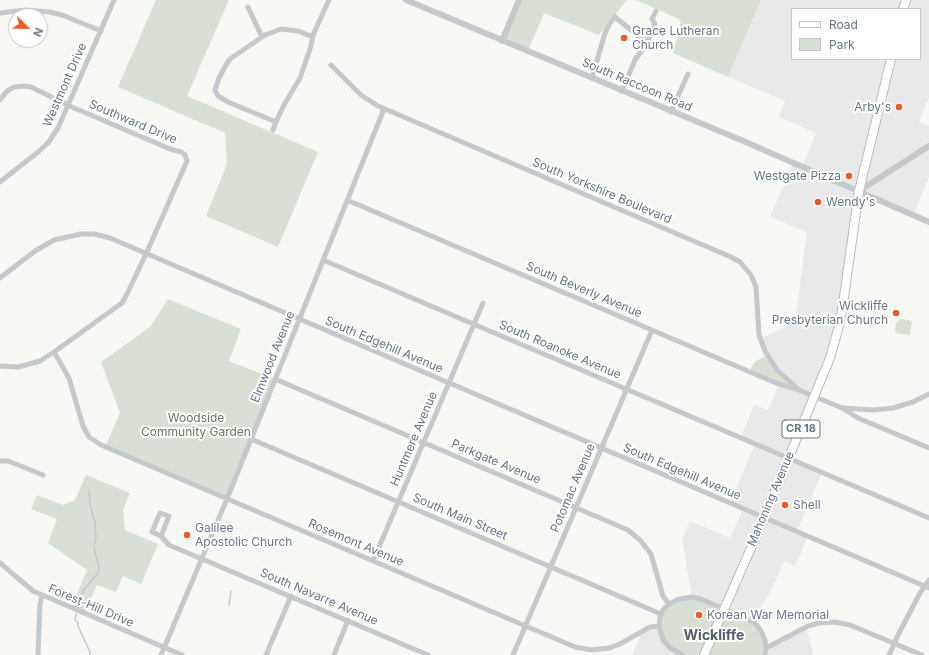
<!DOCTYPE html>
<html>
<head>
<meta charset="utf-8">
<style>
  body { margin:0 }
  #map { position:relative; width:929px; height:655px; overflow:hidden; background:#f7f8f4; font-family:Inter,sans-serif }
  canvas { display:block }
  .legend { position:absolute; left:791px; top:8px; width:130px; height:52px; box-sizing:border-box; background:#fff; border:1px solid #c2c8cf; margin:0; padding:5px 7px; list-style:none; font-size:12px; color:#667686 }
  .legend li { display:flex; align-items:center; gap:8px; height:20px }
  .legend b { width:20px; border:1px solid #c2c8cf }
  .north { position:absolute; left:8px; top:8px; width:40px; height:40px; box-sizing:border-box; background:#fff; border:1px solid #c2c8cf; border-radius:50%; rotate:113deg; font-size:11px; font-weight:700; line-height:16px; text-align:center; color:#667686 }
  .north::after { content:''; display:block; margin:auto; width:14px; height:18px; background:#e85c24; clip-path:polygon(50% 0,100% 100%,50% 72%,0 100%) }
</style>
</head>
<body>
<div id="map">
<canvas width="929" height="655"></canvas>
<ul class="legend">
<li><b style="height:5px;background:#fff"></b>Road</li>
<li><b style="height:11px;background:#d8dfd5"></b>Park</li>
</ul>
<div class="north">N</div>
</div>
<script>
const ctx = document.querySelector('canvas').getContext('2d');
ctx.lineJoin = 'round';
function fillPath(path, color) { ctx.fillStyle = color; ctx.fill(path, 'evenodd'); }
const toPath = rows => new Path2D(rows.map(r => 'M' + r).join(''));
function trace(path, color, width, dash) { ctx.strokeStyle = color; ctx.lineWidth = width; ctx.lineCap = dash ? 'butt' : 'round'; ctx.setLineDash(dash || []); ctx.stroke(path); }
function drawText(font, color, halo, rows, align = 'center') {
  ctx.font = font + ' Inter,sans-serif'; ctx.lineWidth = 4; ctx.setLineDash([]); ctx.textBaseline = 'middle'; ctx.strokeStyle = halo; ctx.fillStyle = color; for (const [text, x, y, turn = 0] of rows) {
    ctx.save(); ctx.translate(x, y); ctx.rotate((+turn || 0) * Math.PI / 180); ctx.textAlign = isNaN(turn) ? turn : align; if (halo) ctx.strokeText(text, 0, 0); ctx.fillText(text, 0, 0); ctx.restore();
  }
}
const built = toPath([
  [761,0,929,0,929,97,919,122,929,126,929,177,913,215,859,191,839,326,789,458,822,472,797,531,808,536,795,566,784,561,772,589,752,621,692,597,682,540,690,521,730,538,743,509,730,503,755,444,741,437,754,405,768,410,779,384,777,370,760,339,795,322,807,232,770,217,793,164,802,167,816,133,779,117,785,101,728,77],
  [792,9,920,9,920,59,792,59],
  [659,626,683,655,632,655,642,632],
  [806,628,813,653,812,655,765,655,766,648]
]);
const green = toPath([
  [156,0,229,0,187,96,318,152,278,247,206,216,227,164,225,133,118,87],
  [519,0,627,0,599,35,544,13,528,51,502,41],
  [636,0,761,0,728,77,673,53,681,20],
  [168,299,241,329,229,361,275,379,227,499,105,447,120,413,101,362,150,327],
  [901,319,912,321,910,335,895,333,896,323],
  [767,355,769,359,799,390,749,371,755,362],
  [86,475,130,493,123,510,125,530,158,544,141,584,123,576,116,592,97,585,85,613,71,608,87,570,48,543,57,519,31,509,37,495,63,505,75,500],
  [692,597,743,617,761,631,765,655,683,655,663,640,660,617,669,604]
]);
const stream = toPath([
  [79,604,83,591,98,573,99,567,95,553,94,544,96,540,95,523,90,504,89,490],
  [229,605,231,591],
  [76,614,75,620,78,623,78,626,90,652,90,655]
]);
const minor = toPath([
  [248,7,262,37],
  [0,13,25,10,50,12,62,15,101,31],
  [313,37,298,31,281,29,265,35,230,59,226,65,219,78,215,90,218,96,228,102,276,122,284,105,300,78,311,46,313,35,329,0],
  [647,43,655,24,652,19,656,11],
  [331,65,361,95,378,106,731,257,740,262,751,275,756,287,759,335,765,351,777,370,797,388],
  [592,78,605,33,610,23,615,17,647,43,635,60,622,91],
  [0,100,7,91,14,87,24,86,31,87,72,107,170,149,181,152,185,155,187,161,146,254,126,296,122,303,54,352,40,361,18,367,0,366],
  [671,112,688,74],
  [273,130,276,122],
  [0,182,38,152,48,143,58,128,114,0],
  [347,200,776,383,799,390,842,408,858,418,929,448],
  [323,260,929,518],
  [0,278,35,251,54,240,81,234,94,234,110,238,929,588],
  [54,352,69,378,83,426,89,437,101,445,575,647,592,650,609,648,620,644,650,627,659,626],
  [275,379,628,530,640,540,651,554,663,596,669,604],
  [843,408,873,410,893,408,913,402,929,394],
  [251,439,661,614],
  [0,461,8,461,16,464,43,475],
  [161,536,169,516,160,513,152,532,161,536,169,545,428,655],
  [373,561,483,303],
  [0,563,33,591,182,655],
  [766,648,808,626,819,623,835,622,850,625,922,655],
  [38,655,40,604,42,596],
  [161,655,227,499,384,109],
  [266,655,291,596],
  [334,655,348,620],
  [513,655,652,330],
  [683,655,670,648,663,640,659,626,660,617,663,610,669,604,679,599,692,597,701,599,743,617,756,624,761,631,765,640,766,648,765,655],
  [889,655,898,635,920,593,929,580]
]);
const tertiary = toPath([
  [406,0,741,140,929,222],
  [502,41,519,0],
  [859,191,929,146]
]);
const primary = toPath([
  [903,9,906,0],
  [704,655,758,532,830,358,839,326,843,304,859,191,891,59]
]);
const markers = [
  [624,38,4,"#e85c24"],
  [899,107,4,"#e85c24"],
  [849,176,4,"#e85c24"],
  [818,202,4,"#e85c24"],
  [896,313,4,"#e85c24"],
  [785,505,4,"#e85c24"],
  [187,535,4,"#e85c24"],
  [699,615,4,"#e85c24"]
];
const shields = [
  [801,429,38]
];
const shieldNames = [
  ["CR 18",801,429]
];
const poiNames = [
  ["Grace Lutheran",632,31],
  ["Church",632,45],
  ["Arby's",891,107,"right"],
  ["Westgate Pizza",841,176,"right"],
  ["Wendy's",826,202],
  ["Wickliffe",888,306,"right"],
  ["Presbyterian Church",888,320,"right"],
  ["Shell",793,505],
  ["Galilee",195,528],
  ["Apostolic Church",195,542],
  ["Korean War Memorial",707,615]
];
const streetNames = [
  ["Westmont Drive",65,85,-66],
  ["South Raccoon Road",637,85,23],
  ["Southward Drive",133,122,23],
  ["South Yorkshire Boulevard",602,191,23],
  ["South Beverly Avenue",584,290,23],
  ["South Edgehill Avenue",384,345,23],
  ["South Roanoke Avenue",560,350,23],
  ["Elmwood Avenue",273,357,-68],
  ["Huntmere Avenue",414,439,-67],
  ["Parkgate Avenue",496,462,23],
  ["South Edgehill Avenue",682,472,23],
  ["Potomac Avenue",573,488,-67],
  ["Mahoning Avenue",771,499,-67],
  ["South Main Street",460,517,23],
  ["Rosemont Avenue",356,543,23],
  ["South Navarre Avenue",319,597,23],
  ["Forest-Hill Drive",91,606,23]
];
const parkNames = [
  ["Woodside",196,418],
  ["Community Garden",196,432]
];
const quarterNames = [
  ["Wickliffe",714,636]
];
fillPath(built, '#e8e9e8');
fillPath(green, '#d8dfd5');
trace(stream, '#bfc9ce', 1.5);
trace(primary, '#b8bcc0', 10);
trace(minor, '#c5c9cc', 5);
trace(tertiary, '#c5c9cc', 6);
trace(primary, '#fff', 8);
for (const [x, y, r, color] of markers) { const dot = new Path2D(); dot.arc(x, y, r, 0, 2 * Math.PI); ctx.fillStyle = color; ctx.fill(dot); trace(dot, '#fff', 1.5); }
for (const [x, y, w] of shields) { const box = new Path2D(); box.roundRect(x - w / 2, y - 9, w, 18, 3); ctx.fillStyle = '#fff'; ctx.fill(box); trace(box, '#667686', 1); }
drawText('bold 11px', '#667686', null, shieldNames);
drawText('12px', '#667686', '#fff', poiNames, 'left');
drawText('12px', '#667686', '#fff', streetNames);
drawText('12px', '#647861', '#fff', parkNames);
drawText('bold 14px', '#54606b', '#fff', quarterNames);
</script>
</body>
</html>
